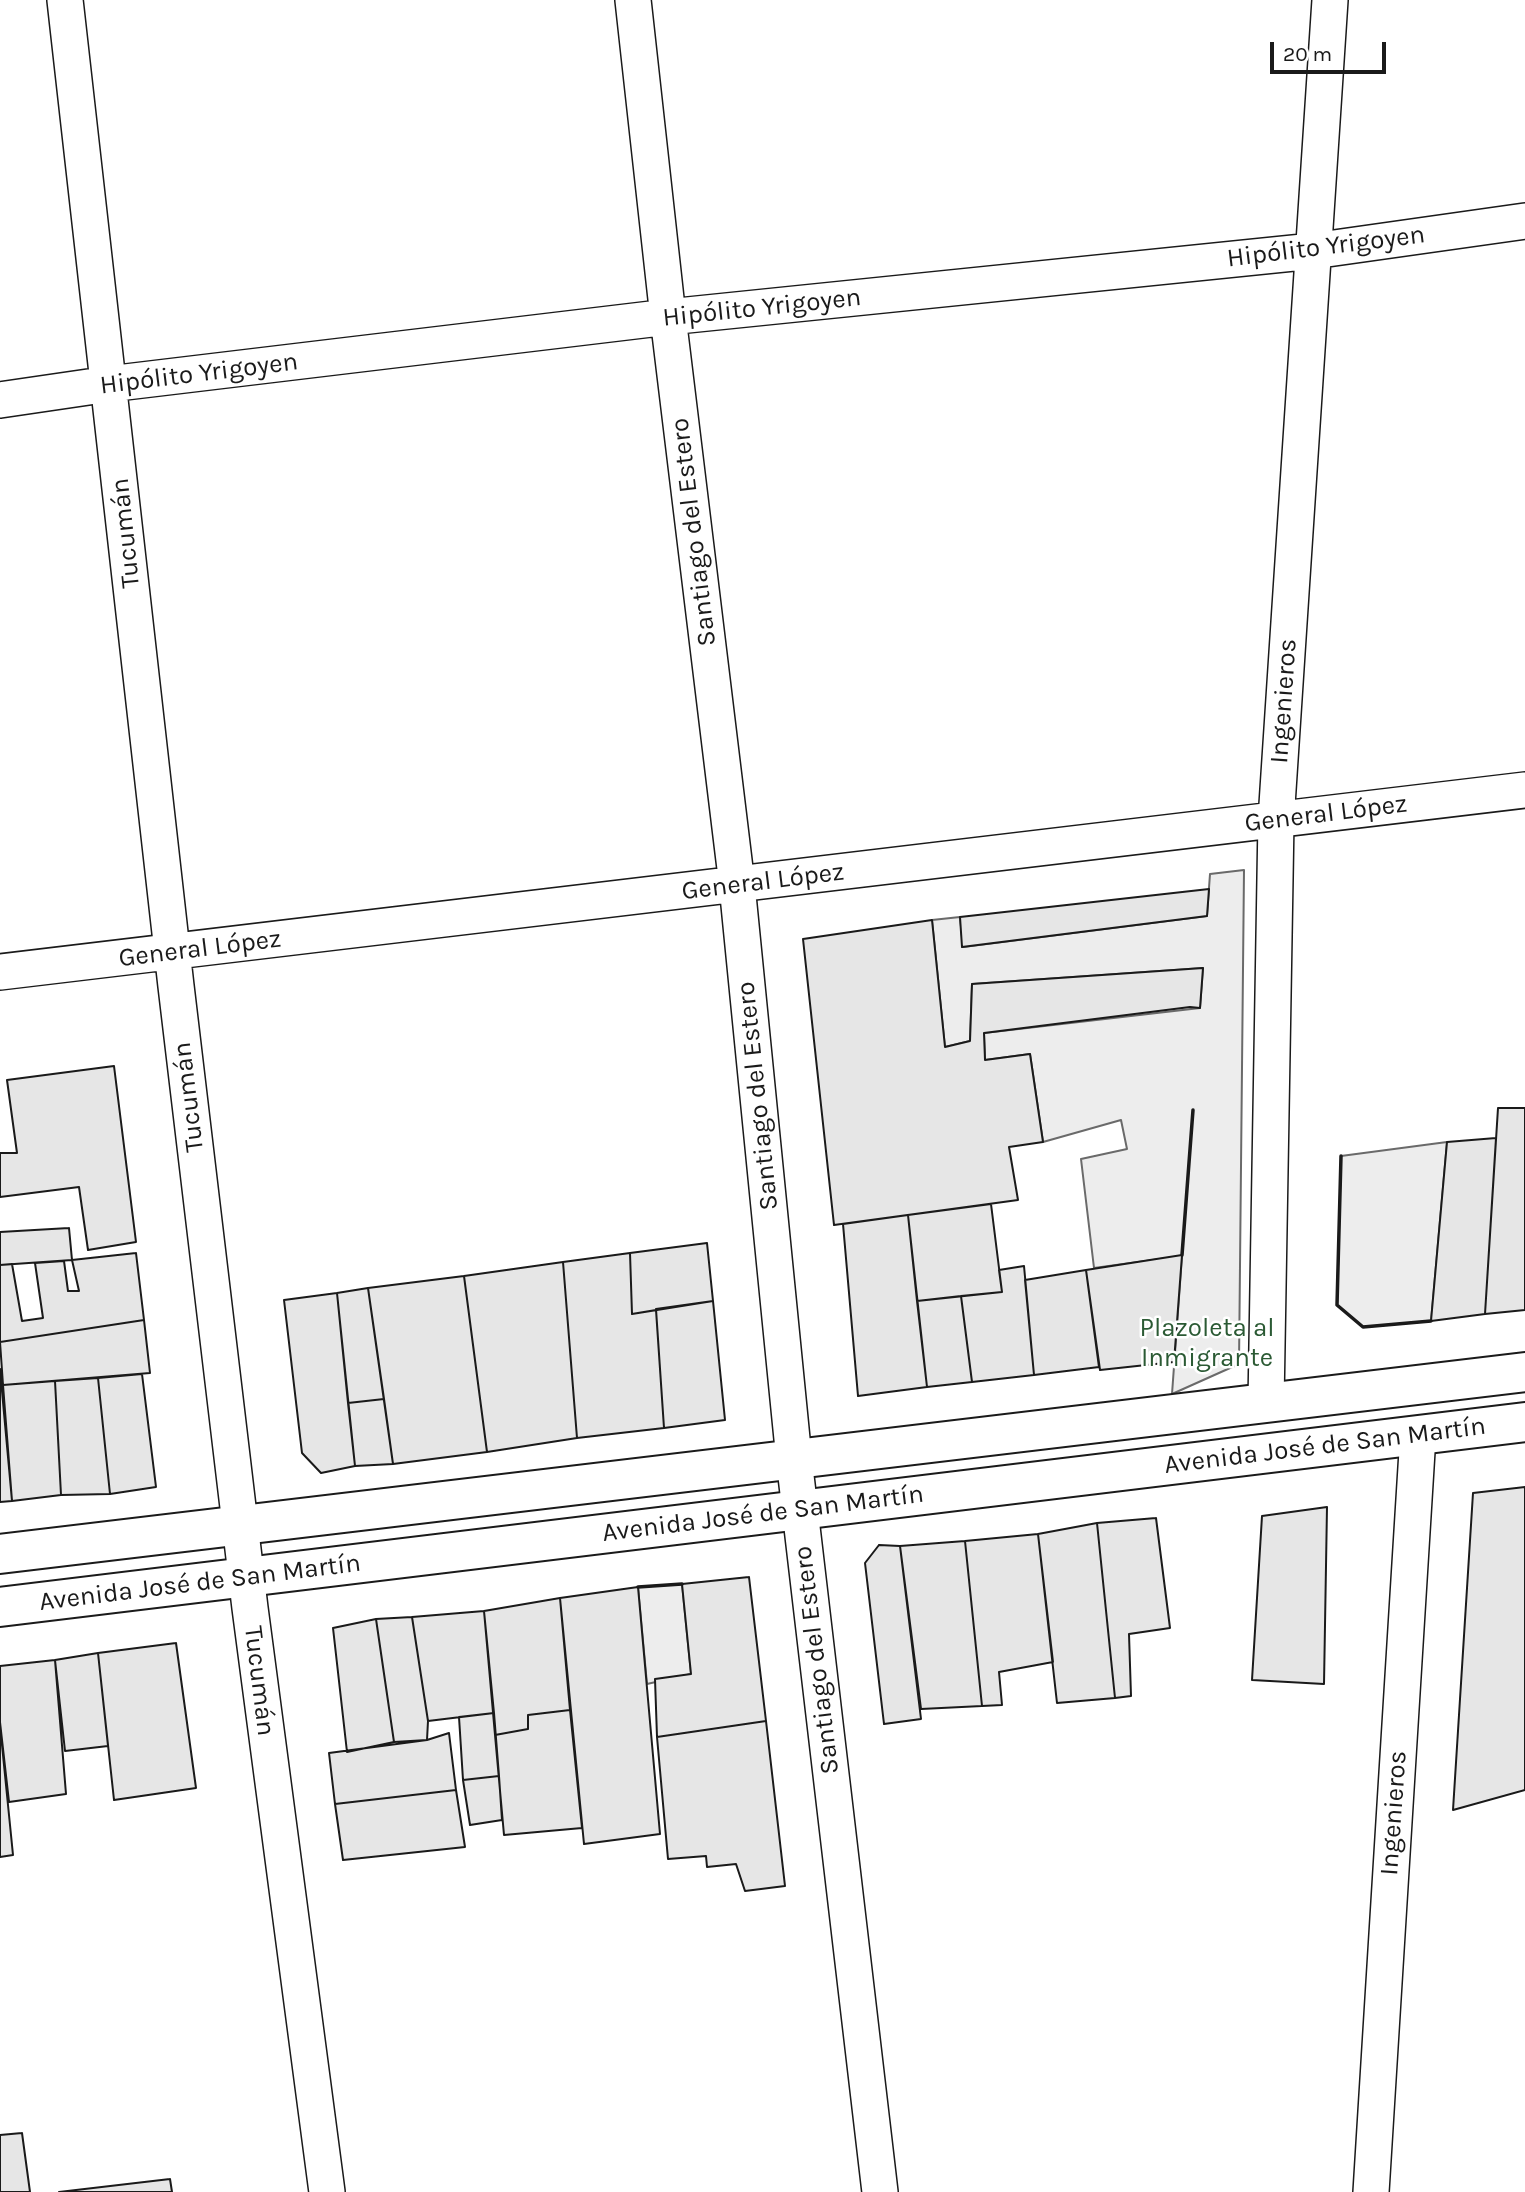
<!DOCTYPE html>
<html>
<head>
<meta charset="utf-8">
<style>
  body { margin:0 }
  #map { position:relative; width:1525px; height:2192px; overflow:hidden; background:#fff; font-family:Karla,sans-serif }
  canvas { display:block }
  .scale { position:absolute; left:1270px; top:42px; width:116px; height:32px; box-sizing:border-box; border:4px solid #1a1a1a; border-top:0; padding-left:9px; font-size:21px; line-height:24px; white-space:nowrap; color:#1a1a1a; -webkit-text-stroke:5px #fff; paint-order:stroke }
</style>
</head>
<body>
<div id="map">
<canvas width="1525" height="2192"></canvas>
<div class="scale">20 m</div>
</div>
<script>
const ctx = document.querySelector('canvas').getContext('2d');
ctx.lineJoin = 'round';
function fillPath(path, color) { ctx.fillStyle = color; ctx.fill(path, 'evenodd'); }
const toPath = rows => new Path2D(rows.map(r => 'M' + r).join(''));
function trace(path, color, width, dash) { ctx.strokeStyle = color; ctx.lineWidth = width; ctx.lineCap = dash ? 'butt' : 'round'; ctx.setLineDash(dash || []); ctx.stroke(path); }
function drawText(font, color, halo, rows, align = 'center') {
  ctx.font = font + ' Karla,sans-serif'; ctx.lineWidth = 5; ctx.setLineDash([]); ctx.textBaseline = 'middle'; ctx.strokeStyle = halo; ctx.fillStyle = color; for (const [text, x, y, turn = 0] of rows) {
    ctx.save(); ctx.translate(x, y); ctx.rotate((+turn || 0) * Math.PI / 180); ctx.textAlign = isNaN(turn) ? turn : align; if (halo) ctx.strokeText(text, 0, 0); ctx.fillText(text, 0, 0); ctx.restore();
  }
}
const built = toPath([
  [1244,870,1239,1364,1172,1394,1182,1256,1094,1268,1081,1159,1127,1149,1121,1120,1043,1142,1030,1054,985,1060,984,1033,1200,1008,1203,968,972,984,970,1041,945,1047,932,920,960,917,963,947,1207,916,1210,874,1244,870],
  [1447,1142,1431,1321,1363,1327,1337,1305,1341,1156,1447,1142],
  [682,1584,691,1674,647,1684,638,1587,682,1584]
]);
const building = toPath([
  [1209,889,1207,916,962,947,960,917,1209,889],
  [932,920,945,1047,970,1041,972,984,1203,968,1200,1008,1190,1007,984,1033,985,1060,1030,1054,1043,1142,1009,1147,1018,1200,834,1225,803,939,932,920],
  [114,1066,136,1242,88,1250,79,1187,0,1197,0,1153,17,1153,7,1080,114,1066],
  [1498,1108,1525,1108,1525,1310,1485,1314,1498,1108],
  [1496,1138,1485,1314,1431,1321,1447,1142,1496,1138],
  [991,1204,1002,1292,917,1301,908,1215,991,1204],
  [908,1215,927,1387,858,1396,843,1224,908,1215],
  [69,1228,72,1260,0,1265,0,1232,69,1228],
  [707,1243,713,1301,632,1314,630,1253,707,1243],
  [136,1253,144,1320,0,1342,0,1265,12,1264,22,1321,43,1318,35,1263,64,1261,68,1291,79,1291,72,1260,136,1253],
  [630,1253,632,1314,656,1310,664,1428,577,1438,563,1262,630,1253],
  [1182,1255,1174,1362,1100,1370,1086,1270,1182,1255],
  [563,1262,577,1438,487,1452,464,1276,563,1262],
  [1024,1266,1034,1375,972,1382,961,1296,1002,1292,999,1270,1024,1266],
  [1086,1270,1099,1367,1034,1375,1025,1280,1086,1270],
  [464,1276,487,1452,393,1464,368,1288,464,1276],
  [368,1288,384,1399,348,1403,337,1293,368,1288],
  [337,1293,355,1466,321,1473,302,1453,284,1300,337,1293],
  [961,1296,972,1382,927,1387,917,1301,961,1296],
  [713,1301,725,1420,664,1428,656,1309,713,1301],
  [144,1320,150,1373,3,1385,0,1342,144,1320],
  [0,1369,12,1501,0,1502,0,1369],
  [142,1374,156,1487,110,1494,98,1378,142,1374],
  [98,1378,110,1494,61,1495,55,1381,98,1378],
  [55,1381,61,1495,12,1501,3,1385,55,1381],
  [384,1399,393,1464,355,1466,348,1403,384,1399],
  [1525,1487,1525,1790,1453,1810,1473,1493,1525,1487],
  [1327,1507,1324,1684,1252,1680,1262,1516,1327,1507],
  [1156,1518,1170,1628,1129,1634,1131,1696,1115,1698,1097,1523,1156,1518],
  [1097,1523,1115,1698,1057,1703,1038,1534,1097,1523],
  [1038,1534,1053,1662,999,1672,1002,1705,982,1706,965,1541,1038,1534],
  [965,1541,982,1706,921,1709,900,1546,965,1541],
  [879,1545,900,1546,921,1719,884,1724,865,1563,879,1545],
  [749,1577,766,1721,657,1737,655,1679,691,1674,682,1584,749,1577],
  [638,1587,660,1834,584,1844,560,1598,638,1587],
  [560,1598,570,1710,528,1715,528,1729,495,1735,484,1611,560,1598],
  [484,1611,494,1713,428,1721,412,1617,484,1611],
  [412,1617,428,1721,427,1740,394,1742,376,1619,412,1617],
  [376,1619,394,1742,347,1752,333,1628,376,1619],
  [176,1643,196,1788,114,1800,98,1653,176,1643],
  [98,1653,108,1746,65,1751,55,1660,98,1653],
  [55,1660,66,1794,9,1802,0,1722,0,1666,55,1660],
  [570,1710,582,1828,504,1835,495,1735,528,1729,528,1715,570,1710],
  [494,1713,499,1776,463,1780,459,1717,494,1713],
  [766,1721,785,1886,745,1891,736,1864,707,1867,706,1856,668,1859,657,1737,766,1721],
  [0,1725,13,1855,0,1857,0,1725],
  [449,1733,456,1790,335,1804,329,1753,427,1740,449,1733],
  [499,1776,502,1820,470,1825,463,1780,499,1776],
  [456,1790,465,1847,343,1860,335,1804,456,1790],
  [22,2133,30,2192,0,2192,0,2135,22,2133],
  [170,2179,172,2192,59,2192,170,2179]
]);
const minor = toPath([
  [65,0,176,986,250,1608,327,2192],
  [633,0,668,317,737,885,794,1459,880,2192],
  [0,400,109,384,668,317,1313,251,1525,221],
  [0,972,1525,790],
  [1266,1403,1276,820,1330,0],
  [1371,2192,1418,1435]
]);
const primary = toPath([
  [0,1554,1525,1372],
  [0,1607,1525,1422]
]);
const wall = toPath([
  [1341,1156,1337,1305,1363,1327,1431,1321],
  [1182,1255,1193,1110],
  [638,1587,682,1584]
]);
const streetNames = [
  ["Hipólito Yrigoyen",1326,247,-7],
  ["Hipólito Yrigoyen",762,308,-6],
  ["Hipólito Yrigoyen",199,374,-7],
  ["Santiago del Estero",694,532,-97],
  ["Tucumán",126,533,-96],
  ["Ingenieros",1284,701,-86],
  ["General López",1326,814,-7],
  ["General López",763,882,-7],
  ["General López",200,949,-7],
  ["Santiago del Estero",758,1096,-96],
  ["Tucumán",189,1097,-97],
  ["Avenida José de San Martín",1325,1446,-7],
  ["Avenida José de San Martín",763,1514,-7],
  ["Avenida José de San Martín",200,1583,-7],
  ["Santiago del Estero",817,1660,-97],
  ["Tucumán",259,1681,83],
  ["Ingenieros",1394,1813,-86]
];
const parkNames = [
  ["Plazoleta al",1207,1329],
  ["Inmigrante",1207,1359]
];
fillPath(built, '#ededed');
trace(built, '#6a6a6a', 2);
fillPath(building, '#e6e6e6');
trace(building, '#1a1a1a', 2);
trace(minor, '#1a1a1a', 38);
trace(primary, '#1a1a1a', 42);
trace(minor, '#fff', 35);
trace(primary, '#fff', 38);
trace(wall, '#1a1a1a', 3.5);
drawText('26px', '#1a1a1a', '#fff', streetNames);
drawText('26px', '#2b5a34', '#fff', parkNames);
</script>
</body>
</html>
